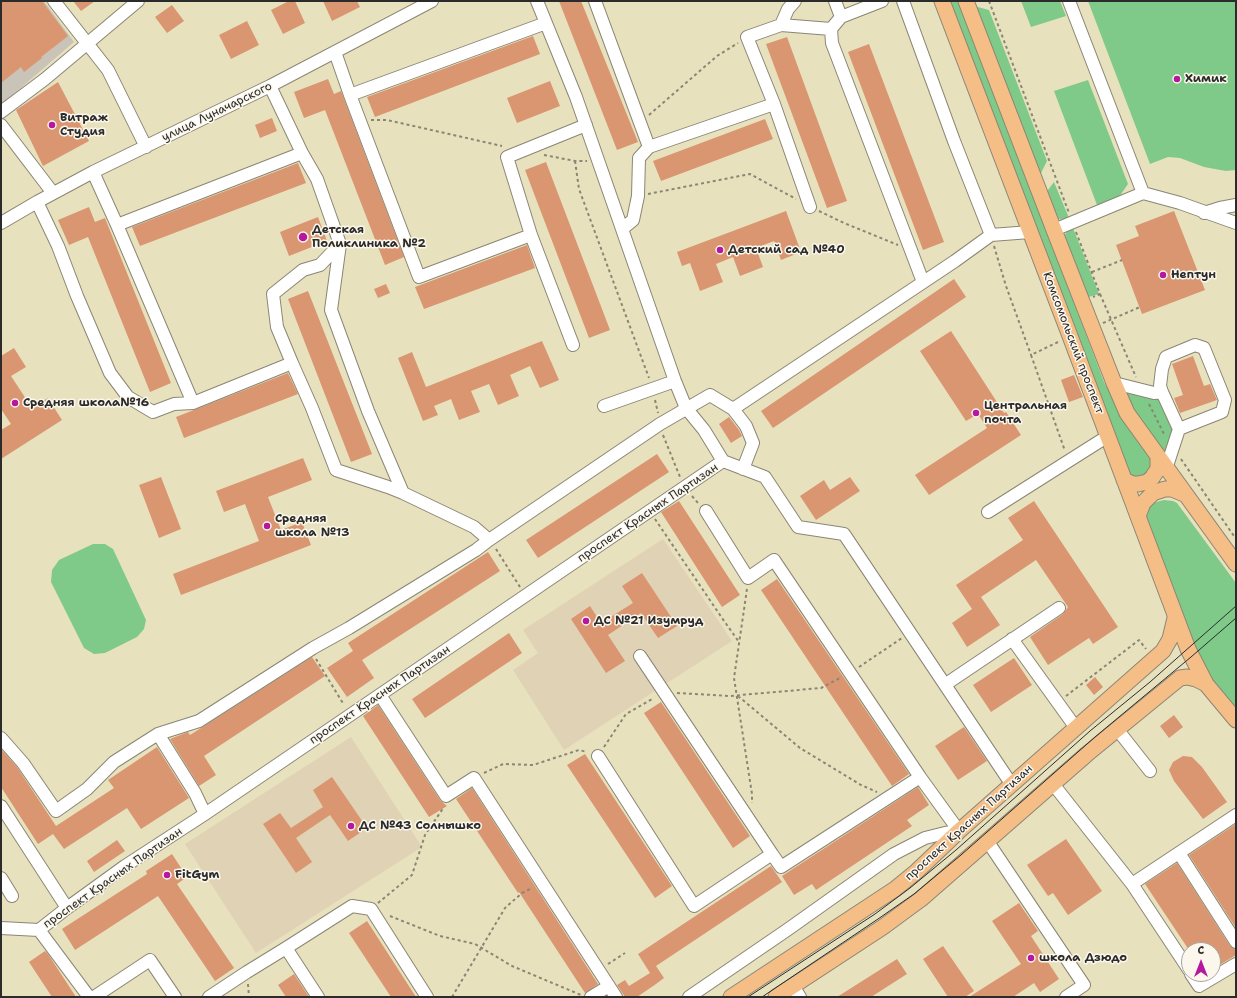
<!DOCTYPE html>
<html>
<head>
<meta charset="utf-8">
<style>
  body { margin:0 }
  #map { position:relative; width:1237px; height:998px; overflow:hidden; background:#e8e1be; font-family:"Shantell Sans",sans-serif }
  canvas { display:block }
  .frame { position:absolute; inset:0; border:2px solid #2b2b2b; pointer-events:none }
  .north { position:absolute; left:1181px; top:942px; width:40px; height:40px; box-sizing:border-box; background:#fbf7ec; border:1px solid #a8a59f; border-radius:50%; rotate:0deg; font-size:11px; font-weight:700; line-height:16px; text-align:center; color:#2b2b2b }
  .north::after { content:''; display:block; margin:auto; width:14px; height:18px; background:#b5179e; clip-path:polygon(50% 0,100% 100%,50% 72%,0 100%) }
</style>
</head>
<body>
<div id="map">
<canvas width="1237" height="998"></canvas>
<div class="frame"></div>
<div class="north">С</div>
</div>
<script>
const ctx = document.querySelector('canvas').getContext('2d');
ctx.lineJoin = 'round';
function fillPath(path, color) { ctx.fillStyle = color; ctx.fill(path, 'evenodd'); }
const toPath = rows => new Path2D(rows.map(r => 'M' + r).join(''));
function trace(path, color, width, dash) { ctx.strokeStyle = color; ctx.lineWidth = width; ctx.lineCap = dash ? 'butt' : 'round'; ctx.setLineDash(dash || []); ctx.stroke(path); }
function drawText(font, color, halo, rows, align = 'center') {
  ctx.font = font + ' "Shantell Sans",sans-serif'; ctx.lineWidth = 3; ctx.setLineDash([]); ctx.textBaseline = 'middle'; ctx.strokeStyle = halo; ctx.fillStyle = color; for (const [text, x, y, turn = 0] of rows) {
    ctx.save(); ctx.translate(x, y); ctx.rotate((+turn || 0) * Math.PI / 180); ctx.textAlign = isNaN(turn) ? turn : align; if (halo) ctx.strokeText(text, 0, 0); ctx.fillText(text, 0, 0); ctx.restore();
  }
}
const built = toPath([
  [663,539,732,641,564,750,513,670,538,653,523,630],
  [351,737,422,847,256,953,185,844]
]);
const industrial = toPath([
  [1,1,44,1,74,42,1,105]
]);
const green = toPath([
  [947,1,959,1,1104,382,1126,423,1154,462,1149,477,1128,476],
  [1021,1,1060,1,1066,16,1031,27],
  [1088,1,1236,1,1236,170,1226,171,1204,167,1180,158,1168,157,1150,164],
  [974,6,989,10,1047,161,1039,177],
  [1088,80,1128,184,1119,197,1097,205,1054,91],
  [1054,182,1069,218,1063,220,1056,218,1046,197,1048,190],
  [1073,228,1099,294,1085,298,1063,239,1067,231],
  [1114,383,1162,392,1179,429,1166,469],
  [1164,500,1173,501,1177,503,1236,583,1236,712,1209,676,1188,636,1148,523,1146,514,1150,506,1156,502],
  [93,544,105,544,113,549,146,620,144,629,137,637,105,653,94,654,84,648,51,582,52,570,59,560]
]);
const building = toPath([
  [1,1,42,1,68,36,41,57,42,58,24,72,21,67,1,83],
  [73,1,95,1,81,11],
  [289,1,295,1,305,23,283,34,271,10],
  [323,1,357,1,360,7,332,21],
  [559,1,581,1,638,142,617,150],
  [172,5,184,21,167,33,155,17],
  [247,21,259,45,231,59,219,35],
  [533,36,540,54,375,117,367,97],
  [787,37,847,201,827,208,766,44],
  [869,44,944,242,923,250,848,52],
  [328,79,334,94,341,91,404,257,385,265,325,110,304,118,294,92],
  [550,81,560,106,517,123,507,98],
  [58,82,89,141,43,166,16,110],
  [272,118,277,131,260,138,255,125],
  [765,119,773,139,661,181,653,161],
  [546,162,610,330,589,338,525,170],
  [298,163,306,183,140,246,132,227],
  [89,207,95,222,105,218,171,383,150,392,88,237,69,245,58,220],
  [786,211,801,252,781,260,774,241,756,248,763,267,740,276,733,257,716,264,723,282,700,291,690,263,682,266,677,252],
  [1174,211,1205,290,1142,314,1116,245,1139,236,1135,226],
  [318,217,327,241,289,256,280,232],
  [527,245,535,268,424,309,415,287],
  [954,279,966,297,773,428,761,411],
  [386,284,390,293,378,298,374,289],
  [308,291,372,454,351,462,288,299],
  [951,331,1004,413,1006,412,1021,435,929,495,915,475,987,428,978,414,966,421,920,351],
  [542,341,559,380,540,388,530,366,510,375,519,396,498,405,489,384,471,391,480,412,459,420,451,399,434,406,438,415,423,421,398,358,412,352,426,387],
  [14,348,26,367,11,376,32,408,48,398,62,420,1,459,1,430,11,424,1,409,1,356],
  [1193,356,1204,386,1210,384,1217,400,1180,413,1174,398,1183,395,1172,364],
  [288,373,298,394,184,438,176,417],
  [1074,375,1083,397,1069,402,1061,380],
  [729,417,739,430,742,436,731,443,719,424],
  [657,454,669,472,538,558,526,540],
  [303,458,312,480,268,497,281,530,302,522,311,545,181,595,173,574,259,541,245,504,224,512,216,491],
  [161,477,181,529,159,538,139,485],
  [850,477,860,491,816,520,800,496,824,480,830,490],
  [679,501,740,595,722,607,661,512],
  [1034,501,1118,627,1093,644,1089,638,1048,665,1030,637,1063,614,1068,607,1036,560,981,597,1000,625,967,647,952,623,972,609,956,585,1023,540,1008,518],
  [488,552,500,571,362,660,374,678,347,697,327,668,353,651,348,643],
  [642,573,677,626,658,638,641,613,608,635,625,661,606,673,571,619,590,606,601,623,633,603,622,586],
  [777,579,909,774,892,786,761,590],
  [509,633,522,653,425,718,412,699],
  [312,657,325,676,204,756,216,775,199,786,170,739,175,737,188,732,190,735],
  [1014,658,1032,685,991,712,973,685],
  [1095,677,1103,687,1094,695,1086,685],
  [661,702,750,836,733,848,644,713],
  [378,705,440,800,447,806,429,817,363,716],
  [1174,715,1183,727,1169,738,1160,726],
  [964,727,987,761,958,780,935,746],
  [157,747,189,798,141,829,127,808,64,849,53,834,38,844,1,787,1,749,17,767,56,826,114,788,108,780],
  [585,754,672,886,655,898,567,765],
  [1183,756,1192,757,1202,767,1227,802,1203,819,1174,781,1169,770,1173,762],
  [332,777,367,828,348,841,330,815,296,838,312,862,296,873,263,824,280,813,291,828,323,807,313,790],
  [918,787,929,805,907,820,912,826,816,890,812,884,794,895,782,876],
  [472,788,598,984,585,993,519,892,518,893,456,799],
  [1236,824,1236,928,1189,855],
  [1066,839,1102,891,1068,915,1053,893,1048,896,1027,865],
  [117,840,125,851,94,872,87,861],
  [172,854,187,877,177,884,234,968,215,981,158,896,75,950,62,929,147,874,146,871],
  [1177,863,1230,946,1236,949,1236,955,1213,969,1213,950,1189,950,1145,884],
  [771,866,782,882,656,966,664,978,656,984,637,997,625,997,617,985,625,980,629,986,650,973,638,954],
  [1019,903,1038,931,1031,936,1059,979,1040,992,1034,983,1013,997,969,997,1021,964,992,921],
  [367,921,416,997,391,997,349,933],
  [943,946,974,991,965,997,948,997,923,959],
  [45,951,48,954,76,997,52,997,29,962],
  [897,959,907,974,871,997,837,997],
  [294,974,309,997,286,997,278,985]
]);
const path = toPath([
  [989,1,1069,213],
  [649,115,717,56,738,43],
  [371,120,387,120,502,146],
  [544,155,575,161,587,161],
  [575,161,579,189,649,378],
  [648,194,750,174,796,199],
  [819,211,844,223,898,245],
  [1076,232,1100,294,1093,297],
  [994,246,1006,286,1031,355],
  [1092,272,1122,260],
  [1100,294,1136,377],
  [1103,323,1140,307],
  [1058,342,1031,355,1065,451],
  [655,400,658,413],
  [1149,404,1165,436],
  [663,435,680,477],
  [1181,459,1236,539],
  [692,496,698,503],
  [655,519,722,618,739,642],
  [496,549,520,587],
  [747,589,734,678,752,794,752,803],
  [316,659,344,705],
  [859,667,902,638],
  [677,693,730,696,821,688,840,678],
  [738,696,800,748,861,785,877,792],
  [1066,696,1139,640,1146,649],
  [604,747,626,714,654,698],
  [484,773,503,764,533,765,579,750,587,752],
  [378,903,412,875,425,835,444,807],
  [390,916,440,936,475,944,512,966,581,995],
  [608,964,625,953],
  [248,984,249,997],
  [452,997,505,908,522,893,532,888]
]);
const minor = toPath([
  [54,1,108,70,146,147],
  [537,1,576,97,675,381,686,408,704,430,723,461,765,477,798,527,844,534,1012,785],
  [595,1,649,147],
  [835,1,841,17,882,1],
  [903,1,954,141,991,235,1030,232],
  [1069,1,1143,193],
  [841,17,831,29,832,43,923,282],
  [781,25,788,9,795,1],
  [335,52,350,95,419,277,531,235],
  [270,86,302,153,317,179,340,244,331,310,368,411,403,493],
  [350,95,546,23],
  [774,104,810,207],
  [1,112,45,79,138,1],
  [1,125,53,193],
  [93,172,117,225,193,403,292,363,312,408,336,470,388,487,403,493,474,527,489,540],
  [37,202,58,246,77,296,110,373,128,397,153,412,174,404,193,403],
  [1204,213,1220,208,1236,205],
  [1,223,37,202,93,172,270,86,432,1],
  [117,225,302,153],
  [622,229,633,220,638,196,639,158,649,147,774,104,747,37,781,25,831,29],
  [1054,230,1143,193,1180,203,1236,223],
  [573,345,531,235,507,157,586,125],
  [292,363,277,327,273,294,303,270,320,265,340,244],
  [1114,383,1154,393,1162,392,1179,429,1166,469],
  [1162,392,1160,386,1162,369,1166,357,1195,345,1204,348,1225,400,1222,412,1179,429],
  [604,406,675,381],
  [733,409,955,261,991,235],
  [706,511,748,578,774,560,920,777],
  [988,512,1108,436],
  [1012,639,1076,728],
  [946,684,1059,608],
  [380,695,446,796,474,778,616,997],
  [1117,729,1150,771],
  [158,734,195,793,205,814],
  [1,738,23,763,56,811,87,789,114,762,158,734,199,721,313,648,349,628,476,550,489,540,660,424,710,395,733,409,746,426,753,443,743,469],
  [598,756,694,906,772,854,640,656],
  [1053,784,1132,884,1189,970],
  [1,806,67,908],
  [988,842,1084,985,1066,997],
  [1179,853,1236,942],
  [772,854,781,867,920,777,959,831],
  [1,878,12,896],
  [1132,884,1236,815],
  [1,928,39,930,89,997],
  [39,930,67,908,125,866,205,814,723,461],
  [286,948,318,997],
  [1191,974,1199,986,1236,964],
  [793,986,800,997],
  [94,997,150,960,175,997],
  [209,997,247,972,286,948,352,906,371,909,427,997],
  [591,997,609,986],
  [689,997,787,930,894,854,925,838,945,833,959,831]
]);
const major = toPath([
  [942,1,1070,336,1188,649,1206,684,1236,720],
  [966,1,1054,230,1114,383,1127,413,1236,564],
  [1124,480,1133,484,1138,484,1147,482,1152,478,1158,469,1158,457],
  [1138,516,1143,503,1153,493,1165,489,1172,489,1184,494],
  [731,997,895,889,917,871,959,831,1163,651,1170,639,1175,618],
  [776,997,883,927,921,899,1087,754,1180,678,1187,677,1196,679,1206,684]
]);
const tram = toPath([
  [748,997,875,914,910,888,956,850,1090,731,1150,682,1236,606],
  [762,997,878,919,914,894,961,855,1095,737,1191,657,1236,618]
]);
const markers = [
  [1177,79,4,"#b5179e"],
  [52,125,4,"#b5179e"],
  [303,237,5,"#b5179e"],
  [720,250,4,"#b5179e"],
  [1163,275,4,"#b5179e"],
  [15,403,4,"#b5179e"],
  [976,413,4,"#b5179e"],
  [267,526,4,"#b5179e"],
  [586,621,4,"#b5179e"],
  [351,826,4,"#b5179e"],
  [167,875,4,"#b5179e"],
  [1031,958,4,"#b5179e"]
];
const poiNames = [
  ["Химик",1185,79],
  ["Витраж",60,118],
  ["Студия",60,132],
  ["Детская",312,230],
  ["Поликлиника №2",312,244],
  ["Детский сад №40",728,250],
  ["Нептун",1171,275],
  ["Средняя школа№16",23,403],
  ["Центральная",984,406],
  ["почта",984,420],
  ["Средняя",275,519],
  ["школа №13",275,533],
  ["ДС №21 Изумруд",594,621],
  ["ДС №43 Солнышко",359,826],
  ["FitGym",175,875],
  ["школа Дзюдо",1039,958]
];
const streetNames = [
  ["улица Луначарского",217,112,-26],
  ["Комсомольский проспект",1073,343,69],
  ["проспект Красных Партизан",648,513,-34],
  ["проспект Красных Партизан",380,695,-34],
  ["проспект Красных Партизан",969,823,-42],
  ["проспект Красных Партизан",113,878,-35]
];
fillPath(built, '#e0d2b4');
fillPath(industrial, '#c9c3b8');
fillPath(green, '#7fca88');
fillPath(building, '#d99670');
trace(minor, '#8a8674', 14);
trace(major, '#8a8674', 17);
trace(path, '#8a8674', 2, [3, 3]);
trace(minor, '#fff', 12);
trace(major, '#f6be87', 15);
trace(tram, '#2b2b2b', 1);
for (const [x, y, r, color] of markers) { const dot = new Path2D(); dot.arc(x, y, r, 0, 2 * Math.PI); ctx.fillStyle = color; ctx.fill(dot); trace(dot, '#fbf7ec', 1.5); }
drawText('bold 12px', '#2b2b2b', '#fbf7ec', poiNames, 'left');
drawText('12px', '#2b2b2b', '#fbf7ec', streetNames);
</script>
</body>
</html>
